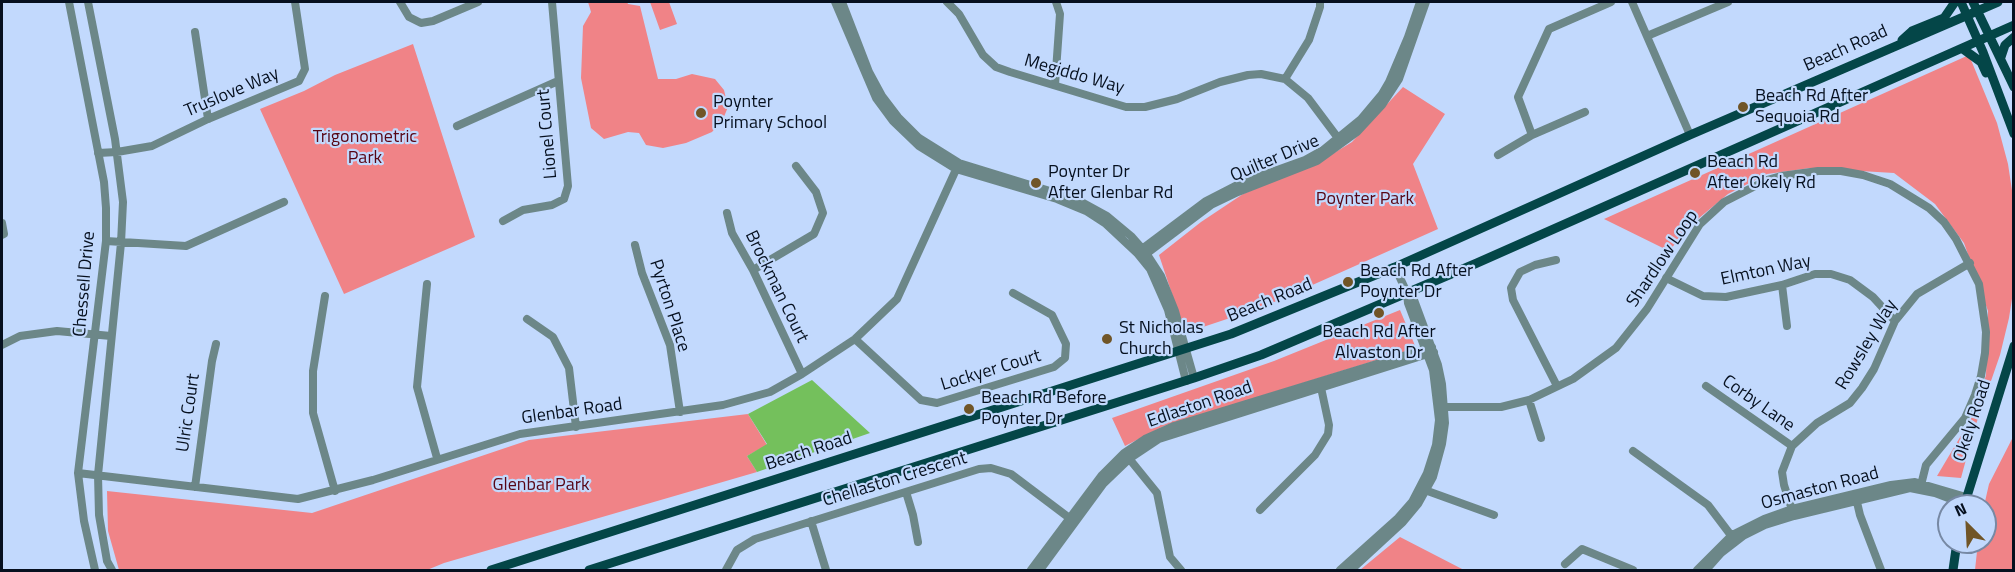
<!DOCTYPE html>
<html>
<head>
<meta charset="utf-8">
<style>
  body { margin:0 }
  #map { position:relative; width:2015px; height:572px; overflow:hidden; background:#c2d9fd; font-family:"Titillium Web",sans-serif }
  canvas { display:block }
  .frame { position:absolute; inset:0; border:3px solid #06101f; pointer-events:none }
  .north { position:absolute; left:1937px; top:494px; width:60px; height:60px; box-sizing:border-box; background:#c2d9fd; border:2px solid #7789a4; border-radius:50%; rotate:336deg; font-size:16px; font-weight:700; line-height:24px; text-align:center; color:#06101f }
  .north::after { content:''; display:block; margin:auto; width:21px; height:27px; background:#705527; clip-path:polygon(50% 0,100% 100%,50% 72%,0 100%) }
</style>
</head>
<body>
<div id="map">
<canvas width="2015" height="572"></canvas>
<div class="frame"></div>
<div class="north">N</div>
</div>
<script>
const ctx = document.querySelector('canvas').getContext('2d');
ctx.lineJoin = 'round';
function fillPath(path, color) { ctx.fillStyle = color; ctx.fill(path, 'evenodd'); }
const toPath = rows => new Path2D(rows.map(r => 'M' + r).join(''));
function trace(path, color, width, dash) { ctx.strokeStyle = color; ctx.lineWidth = width; ctx.lineCap = dash ? 'butt' : 'round'; ctx.setLineDash(dash || []); ctx.stroke(path); }
function drawText(font, color, halo, rows, align = 'center') {
  ctx.font = font + ' "Titillium Web",sans-serif'; ctx.lineWidth = 4.5; ctx.setLineDash([]); ctx.textBaseline = 'middle'; ctx.strokeStyle = halo; ctx.fillStyle = color; for (const [text, x, y, turn = 0] of rows) {
    ctx.save(); ctx.translate(x, y); ctx.rotate((+turn || 0) * Math.PI / 180); ctx.textAlign = isNaN(turn) ? turn : align; if (halo) ctx.strokeText(text, 0, 0); ctx.fillText(text, 0, 0); ctx.restore();
  }
}
const green = toPath([
  [588,2,627,2,628,4,640,6,658,79,676,79,692,74,715,79,724,90,728,107,723,119,712,132,686,143,663,148,646,145,639,133,628,132,604,139,591,128,581,78,583,26,591,12],
  [650,2,669,2,677,24,660,30],
  [413,44,475,237,344,294,260,109,304,91,335,75],
  [1969,55,1997,123,2008,164,2013,197,2014,286,2009,318,2000,355,1974,430,1961,478,1937,476,1975,412,1986,375,1988,311,1964,243,1935,204,1894,173,1810,168,1767,174,1728,194,1693,223,1669,251,1604,219],
  [1403,87,1445,114,1413,164,1438,229,1263,307,1185,333,1159,255,1201,222,1243,194,1321,161,1352,142],
  [1400,310,1416,348,1164,426,1125,446,1112,418,1274,361],
  [748,414,767,445,747,456,757,472,444,563,427,570,119,570,108,531,107,491,312,513,529,440],
  [2013,437,2013,570,1975,570,1978,542,1985,542,1984,506,1989,484],
  [1400,537,1464,570,1360,570]
]);
const water = toPath([
  [812,380,870,433,757,472,747,456,767,444,748,414]
]);
const minor = toPath([
  [69,2,104,182,106,208,106,241,78,473,84,521,95,570],
  [88,2,115,139,123,202,121,243,98,475,99,515,107,561,112,570],
  [400,2,409,17,421,23,433,21,478,2],
  [835,2,876,98,893,121,919,146,956,169,1057,199,1086,211,1106,224,1137,253,1150,269,1168,310,1186,381],
  [842,2,869,72,882,96,898,117,919,138,959,163,1076,199,1107,216,1131,236,1146,253,1161,276,1175,311,1194,378],
  [947,2,959,14,983,55,996,67,1010,72,1126,107,1145,107,1177,99,1220,82,1248,75,1261,74,1285,79,1308,98,1338,138],
  [1632,2,1690,135],
  [195,32,208,119],
  [1647,36,1728,2],
  [1285,79,1309,40,1320,7,1320,2],
  [1055,85,1060,14,1056,2],
  [457,126,558,81],
  [1532,135,1518,97,1549,29,1611,2],
  [98,153,117,152,152,146,208,119,299,81,305,69,295,2],
  [1498,155,1532,135,1585,112],
  [727,213,732,233,753,270,802,374],
  [503,221,523,210,552,205,564,199,568,186,552,2],
  [2,223,4,234,2,235],
  [106,241,186,246,284,202],
  [635,245,642,273,670,345,680,412],
  [1138,252,1206,201,1241,183,1305,160,1323,150,1361,119,1382,94,1389,82,1408,37,1420,2],
  [1142,257,1211,205,1238,192,1317,161,1357,132,1382,105,1399,79,1426,2],
  [1556,260,1535,265,1520,272,1511,288,1513,300,1557,386],
  [753,270,814,234,823,213,816,192,796,166],
  [1666,278,1703,296,1726,297,1782,285,1815,274,1831,274,1850,280,1873,297,1895,321],
  [427,284,417,387,437,458],
  [1782,285,1787,326],
  [325,296,313,371,313,413,335,491],
  [527,319,553,337,569,368,576,427],
  [855,339,921,400,937,403,1054,367,1065,358,1066,344,1052,315,1013,293],
  [2,345,20,336,57,331,111,336],
  [1706,386,1792,446],
  [1529,400,1541,438],
  [1438,407,1501,407,1529,400,1573,379,1616,348,1647,309,1700,224,1724,202,1767,180,1781,176,1818,171,1841,171,1863,175,1890,184,1929,208,1944,222,1956,239,1979,284,1986,332,1985,353,1981,376,1975,395,1965,418,1926,465,1920,489],
  [1633,451,1708,505,1733,538],
  [1127,456,1157,493,1170,557,1181,570],
  [78,473,298,499,373,480,520,434,723,405,770,392,802,374,855,339,897,299,959,163],
  [195,487,212,361,216,344],
  [1422,489,1494,515],
  [906,492,913,515,918,542],
  [1856,498,1860,515,1881,570],
  [1260,510,1315,455,1328,434,1329,425,1320,383],
  [1794,516,1784,485,1782,472,1792,446,1817,423,1850,403,1862,388,1874,369,1895,321,1917,294,1970,263],
  [811,521,826,570],
  [1565,564,1582,549,1633,570],
  [726,570,737,550,755,539,979,469,991,468,1011,474,1072,520],
  [1031,570,1102,475,1124,453,1145,439,1174,426,1432,347],
  [1040,570,1104,483,1129,459,1159,439,1434,352],
  [1340,570,1398,518,1412,502,1427,473,1436,445,1439,420,1433,370,1408,303,1407,293],
  [1351,570,1403,522,1418,504,1433,477,1442,444,1445,423,1442,384,1438,365,1414,300,1407,293,1395,267],
  [1697,570,1732,535,1764,519,1792,509,1891,485,1915,482,1966,497],
  [1706,570,1721,553,1743,536,1765,525,1794,516,1910,488,1935,493,1964,504]
]);
const major = toPath([
  [1961,2,1983,52,2014,134],
  [1973,2,2014,87],
  [1902,40,1912,31,1944,18,1955,2],
  [1963,49,1981,62,1986,73],
  [2001,57,2005,45,2014,37],
  [1964,506,2014,346],
  [491,570,1231,334,1395,267,1690,135,1998,2],
  [589,570,1194,378,1261,355,1477,263,2014,25],
  [1953,570,1957,542]
]);
const markers = [
  [1743,107,6,"#705527"],
  [701,113,6,"#705527"],
  [1695,173,6,"#705527"],
  [1036,183,6,"#705527"],
  [1348,282,6,"#705527"],
  [1379,313,6,"#705527"],
  [1107,339,6,"#705527"],
  [969,409,6,"#705527"]
];
const streetNames = [
  ["Beach Road",1846,49,-24],
  ["Megiddo Way",1074,75,16],
  ["Truslove Way",232,93,-23],
  ["Lionel Court",548,134,-95],
  ["Quilter Drive",1275,159,-23],
  ["Shardlow Loop",1663,259,-56],
  ["Elmton Way",1766,271,-12],
  ["Chessell Drive",85,284,-85],
  ["Brockman Court",776,287,64],
  ["Beach Road",1270,301,-22],
  ["Pyrton Place",669,306,72],
  ["Rowsley Way",1867,345,-59],
  ["Lockyer Court",991,371,-17],
  ["Corby Lane",1758,404,35],
  ["Edlaston Road",1200,405,-19],
  ["Glenbar Road",572,412,-8],
  ["Ulric Court",189,413,-82],
  ["Okely Road",1973,421,-72],
  ["Beach Road",809,452,-18],
  ["Chellaston Crescent",895,480,-17],
  ["Osmaston Road",1820,489,-15]
];
const poiNames = [
  ["Beach Rd After",1755,97],
  ["Sequoia Rd",1755,118],
  ["Poynter",713,103],
  ["Primary School",713,124],
  ["Beach Rd",1707,163],
  ["After Okely Rd",1707,184],
  ["Poynter Dr",1048,173],
  ["After Glenbar Rd",1048,194],
  ["Beach Rd After",1360,272],
  ["Poynter Dr",1360,293],
  ["St Nicholas",1119,329],
  ["Church",1119,350],
  ["Beach Rd After",1379,333,"center"],
  ["Alvaston Dr",1379,354,"center"],
  ["Beach Rd Before",981,399],
  ["Poynter Dr",981,420]
];
const parkNames = [
  ["Trigonometric",365,138],
  ["Park",365,159],
  ["Poynter Park",1365,200],
  ["Glenbar Park",541,486]
];
fillPath(green, '#f08387');
fillPath(water, '#74c05c');
trace(minor, '#6c8788', 8);
trace(major, '#044648', 9);
for (const [x, y, r, color] of markers) { const dot = new Path2D(); dot.arc(x, y, r, 0, 2 * Math.PI); ctx.fillStyle = color; ctx.fill(dot); trace(dot, '#c2d9fd', 2); }
drawText('18px', '#06101f', '#c2d9fd', streetNames);
drawText('18px', '#06101f', '#c2d9fd', poiNames, 'left');
drawText('18px', '#570615', '#c2d9fd', parkNames);
</script>
</body>
</html>
